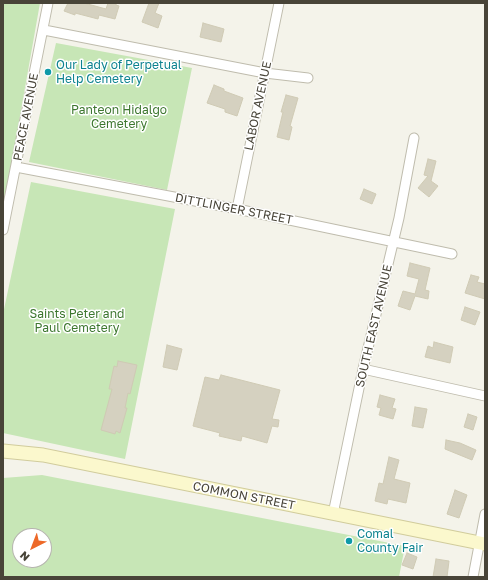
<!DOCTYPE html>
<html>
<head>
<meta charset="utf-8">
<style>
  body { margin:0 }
  #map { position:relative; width:488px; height:580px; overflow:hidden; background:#f4f3ea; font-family:"Golos Text",sans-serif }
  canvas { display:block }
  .frame { position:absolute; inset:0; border:4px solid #484438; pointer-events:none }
  .north { position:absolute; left:12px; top:528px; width:40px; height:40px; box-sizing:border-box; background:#fff; border:1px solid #b6b4af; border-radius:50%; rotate:222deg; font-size:11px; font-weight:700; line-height:16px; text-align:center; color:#484438 }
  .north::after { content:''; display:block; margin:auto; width:14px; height:18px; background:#ed6928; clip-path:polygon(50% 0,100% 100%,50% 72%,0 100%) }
</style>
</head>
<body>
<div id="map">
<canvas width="488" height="580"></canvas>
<div class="frame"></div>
<div class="north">N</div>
</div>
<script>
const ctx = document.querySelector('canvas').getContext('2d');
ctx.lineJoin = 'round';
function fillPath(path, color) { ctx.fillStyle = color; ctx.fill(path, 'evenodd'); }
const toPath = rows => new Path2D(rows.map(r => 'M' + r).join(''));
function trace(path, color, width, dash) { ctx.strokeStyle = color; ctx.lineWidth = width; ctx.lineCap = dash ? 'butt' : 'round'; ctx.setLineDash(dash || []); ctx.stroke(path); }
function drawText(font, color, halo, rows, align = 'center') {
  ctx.font = font + ' "Golos Text",sans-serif'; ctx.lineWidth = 3; ctx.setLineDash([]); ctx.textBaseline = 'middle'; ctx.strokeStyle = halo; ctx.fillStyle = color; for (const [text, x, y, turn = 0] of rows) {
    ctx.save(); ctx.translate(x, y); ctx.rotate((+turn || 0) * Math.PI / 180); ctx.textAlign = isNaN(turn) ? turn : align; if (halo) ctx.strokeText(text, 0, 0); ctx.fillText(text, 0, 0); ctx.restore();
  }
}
const green = toPath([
  [3,3,40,3,3,212],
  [56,43,192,68,167,190,29,162],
  [31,182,175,209,125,459,3,433,3,314],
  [42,475,405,546,399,577,3,577,3,478],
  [20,536,44,536,44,560,20,560]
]);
const building = toPath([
  [68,3,84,3,106,9,108,3,116,3,116,5,119,6,115,19,99,15,98,19,75,13,75,15,64,11,68,3],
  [149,3,159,3,155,13,162,16,158,28,142,22,149,3],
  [203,23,224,29,221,42,200,37,203,23],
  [214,85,224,89,224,91,243,98,237,116,225,112,225,109,207,103,214,85],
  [286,95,298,98,290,126,292,127,289,140,277,137,283,112,281,112,286,95],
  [428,159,436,161,431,181,438,186,429,197,418,188,428,176,424,175,428,159],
  [364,189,376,194,372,204,360,199,364,189],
  [410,263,430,268,425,290,429,291,428,299,415,296,410,310,398,306,403,291,415,294,419,279,407,276,410,263],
  [471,275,479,277,477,282,485,284,485,299,465,293,471,275],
  [465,307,480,312,475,325,461,320,465,307],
  [434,342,453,347,450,363,425,357,428,346,433,348,434,342],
  [167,345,182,349,177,370,163,367,167,345],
  [118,361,137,365,130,394,128,393,125,408,127,408,120,433,116,431,115,434,101,430,112,389,109,389,114,366,117,367,118,361],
  [221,375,280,390,272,419,279,420,278,427,272,426,267,443,242,436,241,441,219,436,220,433,193,426,205,377,219,380,221,375],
  [380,395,395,399,392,408,396,409,393,419,379,415,381,408,377,407,380,395],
  [415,407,427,409,423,428,412,426,415,407],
  [468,414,477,417,473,430,464,427,468,414],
  [446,440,460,443,476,450,472,460,445,449,446,440],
  [389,457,399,460,394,479,410,483,406,503,388,499,387,504,375,501,379,483,383,484,389,457],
  [455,490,467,495,459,518,447,514,455,490],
  [407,553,417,557,413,569,402,565,407,553],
  [436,559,449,561,447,577,433,577,436,559]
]);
const minor = toPath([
  [44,30,265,73,308,78],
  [16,167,237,209,452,254],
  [237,209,279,3],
  [3,230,48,3],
  [363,369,485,396],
  [333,514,363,369,399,218,414,138],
  [473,577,485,514]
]);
const secondary = toPath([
  [3,451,43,455,485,544]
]);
const markers = [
  [48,72,4,"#0f9aa8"],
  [349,541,4,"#0f9aa8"]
];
const cultureNames = [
  ["Our Lady of Perpetual",56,65],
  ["Help Cemetery",56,79],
  ["Comal",357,534],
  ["County Fair",357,548]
];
const streetNames = [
  ["LABOR AVENUE",258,106,-78],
  ["PEACE AVENUE",26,117,-79],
  ["DITTLINGER STREET",234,209,11],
  ["SOUTH EAST AVENUE",374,326,-77],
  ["COMMON STREET",244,496,11]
];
const parkNames = [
  ["Panteon Hidalgo",119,110],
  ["Cemetery",119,124],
  ["Saints Peter and",77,314],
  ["Paul Cemetery",77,328]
];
fillPath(green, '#c7e6b6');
fillPath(building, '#d5d1c0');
trace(building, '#cfcab4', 1);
trace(minor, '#bfbcad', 11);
trace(secondary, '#d1cc9c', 15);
trace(minor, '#fff', 9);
trace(secondary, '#fbf8cd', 13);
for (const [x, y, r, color] of markers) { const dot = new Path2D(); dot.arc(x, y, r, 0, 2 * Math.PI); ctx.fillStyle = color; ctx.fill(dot); trace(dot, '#fff', 1.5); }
drawText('12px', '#0d838f', '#fff', cultureNames, 'left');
drawText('12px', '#484438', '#fff', streetNames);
drawText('12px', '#3d772f', '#fff', parkNames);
</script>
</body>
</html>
